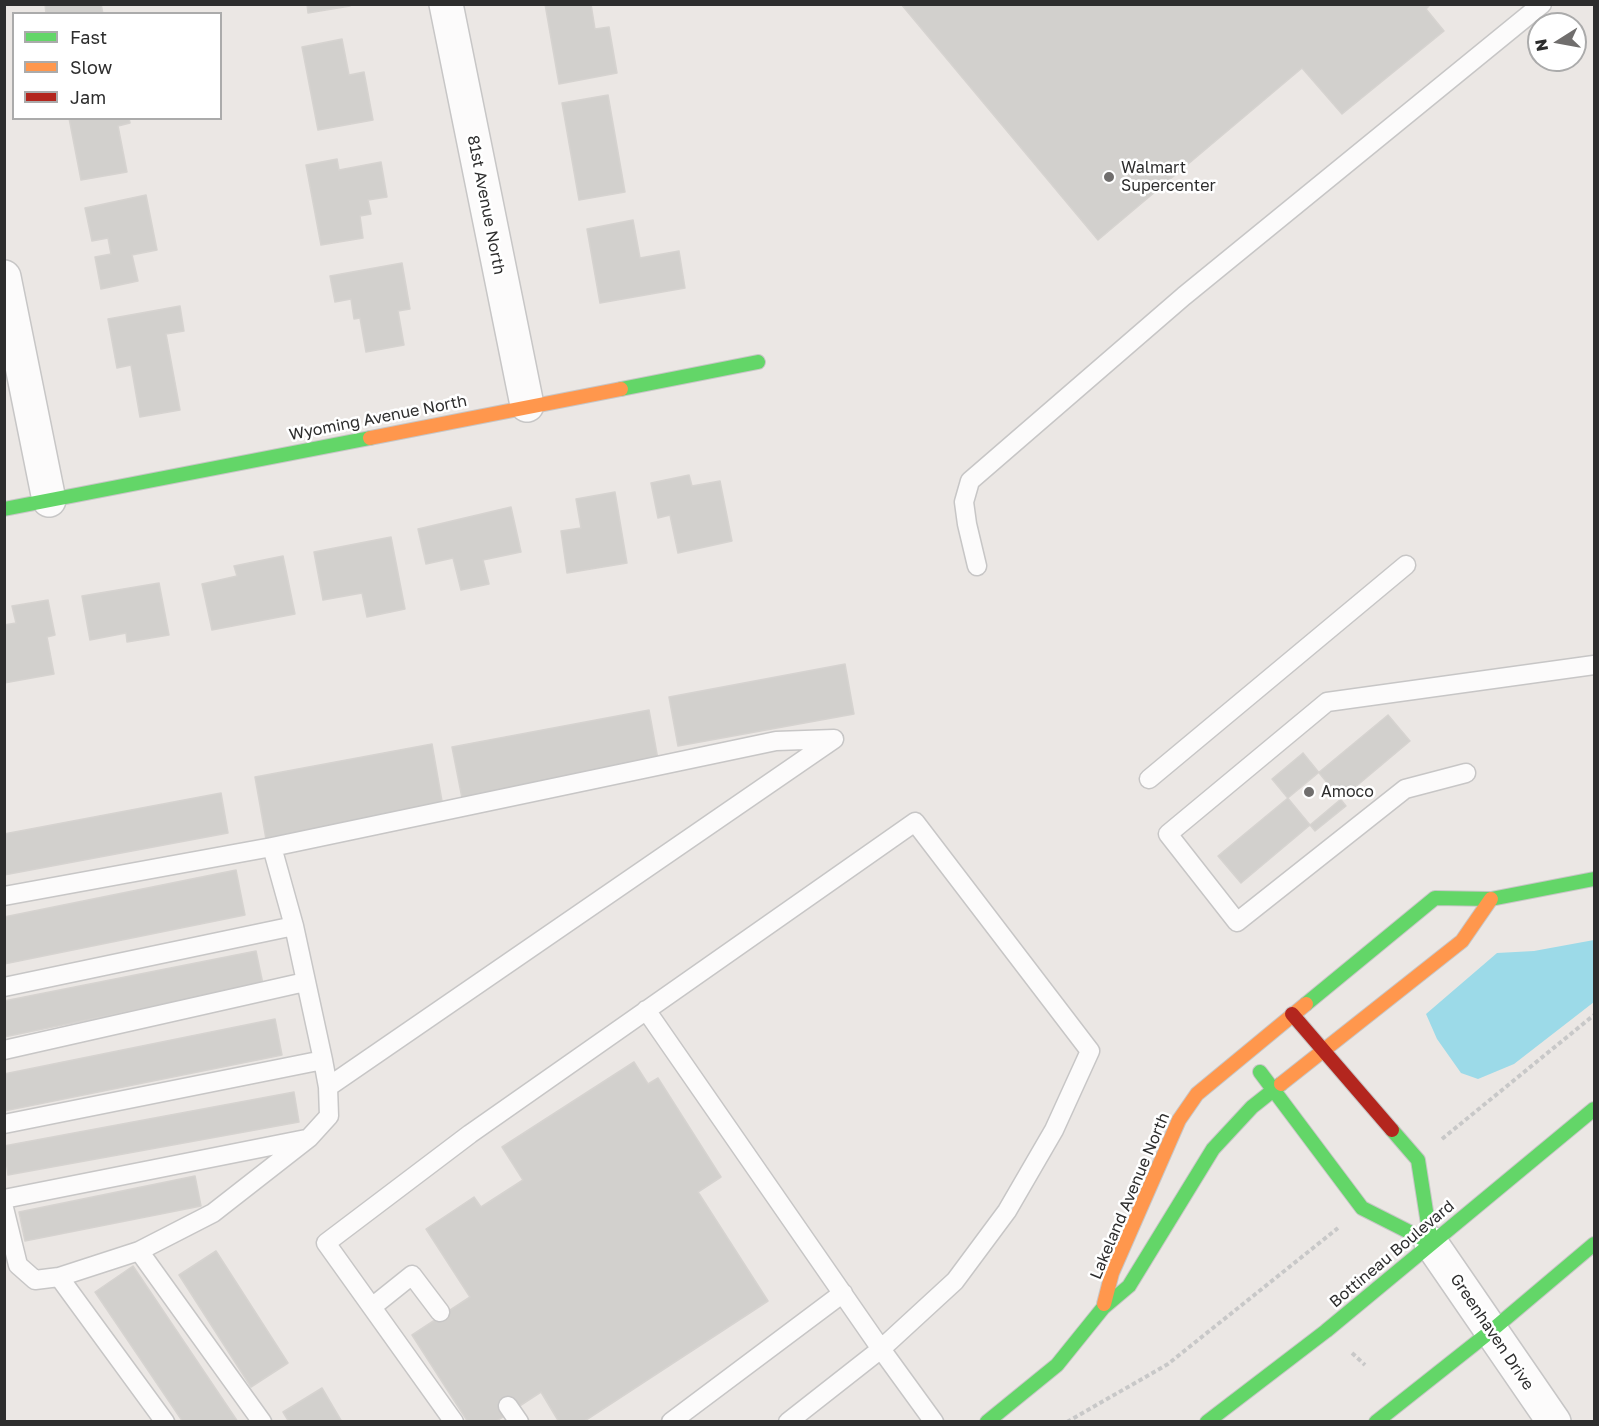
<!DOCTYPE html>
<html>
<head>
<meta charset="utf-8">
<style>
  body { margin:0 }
  #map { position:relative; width:1599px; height:1426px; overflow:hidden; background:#ebe7e4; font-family:"Golos Text",sans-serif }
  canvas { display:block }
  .frame { position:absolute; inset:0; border:6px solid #2d2d2d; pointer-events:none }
  .legend { position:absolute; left:12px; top:12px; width:210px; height:108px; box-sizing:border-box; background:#fff; border:2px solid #ababab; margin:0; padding:8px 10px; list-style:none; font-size:18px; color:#2d2d2d }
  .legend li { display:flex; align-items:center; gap:12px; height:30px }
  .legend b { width:30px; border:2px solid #ababab }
  .north { position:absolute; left:1527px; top:12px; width:60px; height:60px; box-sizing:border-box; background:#fff; border:2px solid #ababab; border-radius:50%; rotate:259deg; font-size:16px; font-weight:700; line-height:24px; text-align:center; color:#2d2d2d }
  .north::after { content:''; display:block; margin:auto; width:21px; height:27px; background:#706e6d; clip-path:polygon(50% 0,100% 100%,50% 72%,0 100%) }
</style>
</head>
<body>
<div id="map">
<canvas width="1599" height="1426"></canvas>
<div class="frame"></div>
<ul class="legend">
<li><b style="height:8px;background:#63d668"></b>Fast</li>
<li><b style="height:8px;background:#ff974d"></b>Slow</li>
<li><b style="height:8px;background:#b3261e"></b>Jam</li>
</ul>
<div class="north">N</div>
</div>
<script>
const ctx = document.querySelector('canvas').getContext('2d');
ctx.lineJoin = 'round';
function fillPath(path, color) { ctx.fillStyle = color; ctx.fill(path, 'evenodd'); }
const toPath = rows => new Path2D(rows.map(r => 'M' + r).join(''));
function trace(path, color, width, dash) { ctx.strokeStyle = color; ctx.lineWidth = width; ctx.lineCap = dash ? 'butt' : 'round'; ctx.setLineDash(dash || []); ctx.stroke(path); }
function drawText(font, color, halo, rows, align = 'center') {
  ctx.font = font + ' "Golos Text",sans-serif'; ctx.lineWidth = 5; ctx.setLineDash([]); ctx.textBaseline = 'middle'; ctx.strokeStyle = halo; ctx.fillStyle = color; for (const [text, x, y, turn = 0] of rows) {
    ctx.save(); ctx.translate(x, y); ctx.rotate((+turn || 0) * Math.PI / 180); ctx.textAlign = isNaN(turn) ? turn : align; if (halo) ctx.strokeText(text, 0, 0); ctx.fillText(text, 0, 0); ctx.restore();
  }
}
const water = toPath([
  [1594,940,1594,1002,1514,1064,1478,1079,1461,1073,1437,1039,1426,1014,1497,953,1534,951]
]);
const building = toPath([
  [45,4,101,4,103,14,46,14,45,4],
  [307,4,350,4,350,6,308,13,307,4],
  [545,4,591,4,595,29,609,27,617,73,559,84,545,4],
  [901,4,1431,4,1426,9,1444,31,1342,114,1302,68,1098,240,901,4],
  [342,39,349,75,364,72,373,120,318,130,302,47,342,39],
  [608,95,625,192,579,200,562,103,608,95],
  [69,118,129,118,130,123,118,126,127,172,81,180,69,118],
  [337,159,339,170,381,162,387,197,368,200,371,214,360,216,363,238,321,245,306,165,337,159],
  [146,195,157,250,132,255,138,281,101,289,95,257,111,254,108,238,92,241,85,208,146,195],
  [633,220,640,258,679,251,685,288,600,303,587,229,633,220],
  [402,263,410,309,398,311,404,345,366,352,360,318,354,319,351,299,335,302,330,276,402,263],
  [180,306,184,331,166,334,180,410,140,417,131,365,117,368,108,319,180,306],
  [689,475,692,486,720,481,732,541,678,553,670,515,658,518,651,483,689,475],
  [615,492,627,563,567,573,561,531,581,528,576,499,615,492],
  [511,507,521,552,483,560,489,584,461,590,453,558,426,564,418,529,511,507],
  [391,537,405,609,367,617,362,593,323,600,314,552,391,537],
  [283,556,295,614,212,630,202,584,237,576,234,566,283,556],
  [159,583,169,635,127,642,126,633,90,640,82,596,159,583],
  [48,600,55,635,47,637,54,674,4,683,4,625,16,623,12,606,48,600],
  [845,664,854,714,678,746,669,697,845,664],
  [649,710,659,765,463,803,452,747,649,710],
  [1388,715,1410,741,1241,883,1218,856,1388,715],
  [432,744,443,807,266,839,255,777,432,744],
  [1303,753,1346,806,1315,831,1272,779,1303,753],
  [221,793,228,833,4,875,4,834,221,793],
  [236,870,245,915,4,964,4,917,236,870],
  [256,951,263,984,4,1037,4,1001,256,951],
  [275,1019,282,1055,4,1111,4,1074,275,1019],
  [634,1062,648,1084,658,1078,721,1177,698,1192,768,1301,583,1422,559,1422,541,1392,495,1422,468,1422,412,1335,470,1297,426,1229,474,1197,481,1207,523,1180,502,1147,634,1062],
  [294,1092,299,1122,8,1175,4,1146,294,1092],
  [195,1176,201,1206,25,1241,19,1212,195,1176],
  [216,1251,288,1363,251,1387,179,1275,216,1251],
  [133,1266,238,1422,183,1422,95,1292,133,1266],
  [322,1388,342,1422,289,1422,283,1412,322,1388]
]);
const path = toPath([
  [1442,1139,1594,1015],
  [1352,1353,1365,1365],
  [1067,1422,1168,1364,1338,1228]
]);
const lane = toPath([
  [977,566,967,524,964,502,970,481,1184,296,1542,4],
  [1466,773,1405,789,1237,922,1168,834,1327,702,1594,665],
  [1149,779,1406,565],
  [4,896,272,847],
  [4,987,294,926],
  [646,1010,881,1349,788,1422],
  [4,1050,305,982],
  [328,1087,834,739],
  [4,1124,323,1060],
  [4,1199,306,1139],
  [4,1208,18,1265,35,1280,59,1277,139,1251],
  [59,1277,165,1422],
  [372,1307,412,1275,440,1312],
  [508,1406,519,1422],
  [262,1422,139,1251,213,1213,309,1138,329,1116,328,1087,323,1060,294,926,272,847,776,741,834,739],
  [454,1422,326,1243,470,1134,915,822,1090,1051,1054,1130,1007,1211,955,1281,881,1349,934,1422],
  [671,1422,843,1293]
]);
const street = toPath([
  [446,4,527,405],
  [4,277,49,500],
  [1431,1243,1554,1422]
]);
const fast = toPath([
  [621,389,758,362],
  [4,509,370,438],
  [1306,1004,1435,898,1491,899,1594,879],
  [1260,1072,1362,1208,1431,1243],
  [1392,1130,1418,1160,1431,1243],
  [987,1422,1057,1365,1103,1308,1129,1286,1213,1149,1252,1107,1281,1084],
  [1207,1422,1326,1331,1594,1109],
  [1376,1422,1491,1331,1594,1244]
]);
const slow = toPath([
  [370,438,621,389],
  [1281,1084,1462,941,1491,899],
  [1104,1304,1112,1273,1179,1120,1197,1094,1306,1004]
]);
const jam = toPath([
  [1292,1014,1392,1130]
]);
const markers = [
  [1109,177,6,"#706e6d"],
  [1309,792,6,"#706e6d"]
];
const poiNames = [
  ["Walmart",1121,168],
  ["Supercenter",1121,186],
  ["Amoco",1321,792]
];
const streetNames = [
  ["81st Avenue North",486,205,79],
  ["Wyoming Avenue North",378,418,-11],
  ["Lakeland Avenue North",1130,1196,-67],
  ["Bottineau Boulevard",1392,1254,-40],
  ["Greenhaven Drive",1492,1332,56]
];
fillPath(water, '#9cdae8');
fillPath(building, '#d2d0cd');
trace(building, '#d6d3d0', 1.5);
trace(lane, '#c7c6c6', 21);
trace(street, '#c7c6c6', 36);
trace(fast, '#c7c6c6', 16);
trace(slow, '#c7c6c6', 16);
trace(jam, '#c7c6c6', 16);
trace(path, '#c8c8c8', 4, [4.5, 3]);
trace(lane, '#fcfbfb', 18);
trace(street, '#fcfbfb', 33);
trace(fast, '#63d668', 14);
trace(slow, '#ff974d', 14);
trace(jam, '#b3261e', 14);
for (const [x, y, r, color] of markers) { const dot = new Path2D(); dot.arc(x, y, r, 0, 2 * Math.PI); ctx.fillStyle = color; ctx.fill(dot); trace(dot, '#fff', 2); }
drawText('16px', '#2d2d2d', '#fff', poiNames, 'left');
drawText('16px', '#2d2d2d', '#fff', streetNames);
</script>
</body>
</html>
